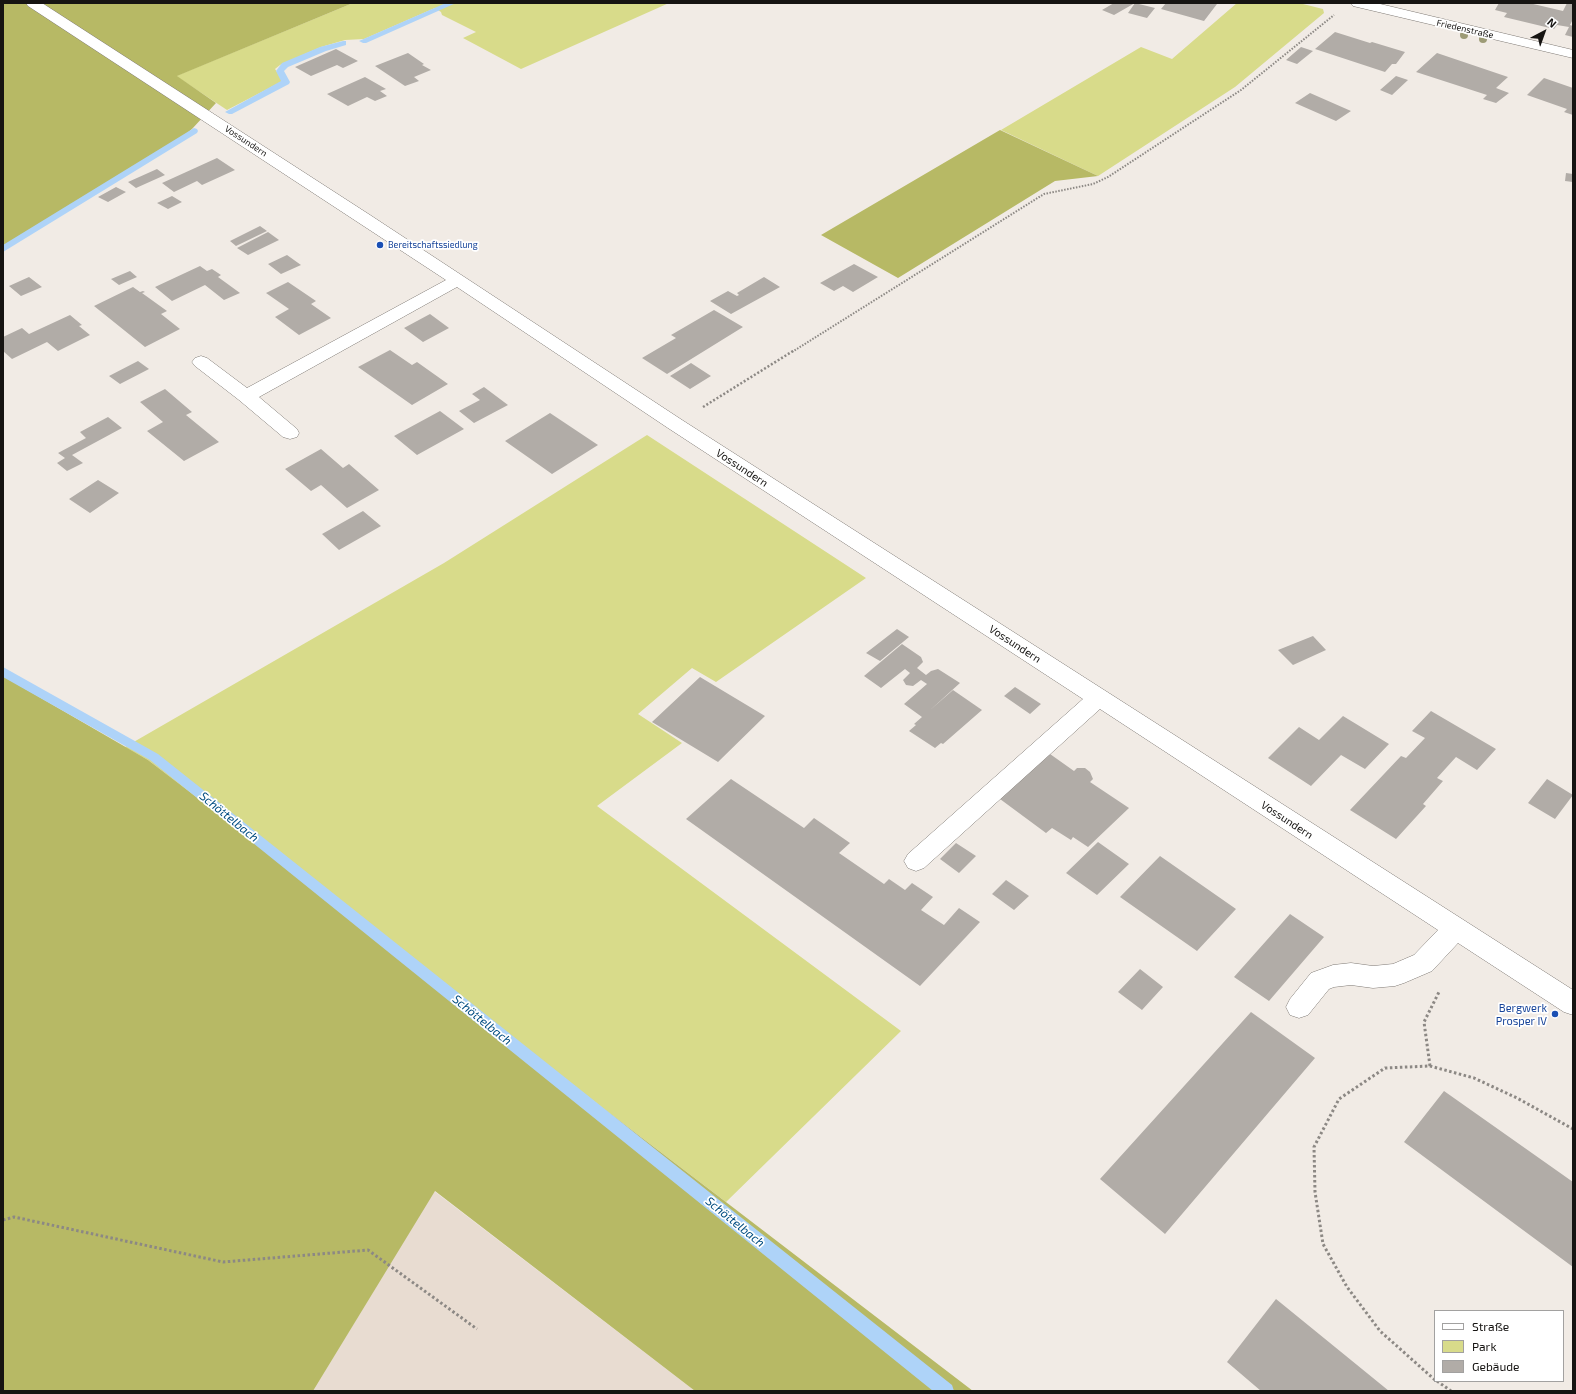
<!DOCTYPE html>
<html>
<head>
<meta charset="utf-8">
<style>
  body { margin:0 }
  #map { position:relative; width:1576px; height:1394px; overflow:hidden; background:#f1ebe5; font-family:"Exo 2",sans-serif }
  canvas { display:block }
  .frame { position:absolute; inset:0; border:4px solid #161412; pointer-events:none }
  .legend { position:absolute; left:1434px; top:1310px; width:130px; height:72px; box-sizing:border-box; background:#fff; border:1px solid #a2a1a0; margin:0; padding:5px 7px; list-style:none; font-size:12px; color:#161412 }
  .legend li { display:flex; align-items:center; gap:8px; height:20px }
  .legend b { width:20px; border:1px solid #a2a1a0 }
  .north { position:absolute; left:1524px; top:12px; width:40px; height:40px; -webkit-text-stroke:3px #fff; paint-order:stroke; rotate:41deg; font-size:11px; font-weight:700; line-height:16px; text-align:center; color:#161412 }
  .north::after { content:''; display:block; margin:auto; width:14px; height:18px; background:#161412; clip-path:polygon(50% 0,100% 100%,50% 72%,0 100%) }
</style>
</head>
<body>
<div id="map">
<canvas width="1576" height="1394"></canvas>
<div class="frame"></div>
<ul class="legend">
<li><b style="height:5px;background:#fff"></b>Straße</li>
<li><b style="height:11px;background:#d8db8a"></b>Park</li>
<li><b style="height:11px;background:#b1aca7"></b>Gebäude</li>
</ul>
<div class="north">N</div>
</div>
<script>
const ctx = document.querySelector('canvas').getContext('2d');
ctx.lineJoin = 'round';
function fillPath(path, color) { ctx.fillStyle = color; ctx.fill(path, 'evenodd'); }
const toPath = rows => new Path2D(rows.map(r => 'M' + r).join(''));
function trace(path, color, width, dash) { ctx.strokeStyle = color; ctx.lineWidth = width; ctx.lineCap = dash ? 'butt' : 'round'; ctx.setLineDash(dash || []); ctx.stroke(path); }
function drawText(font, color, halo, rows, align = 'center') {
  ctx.font = font + ' "Exo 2",sans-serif'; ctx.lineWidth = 3.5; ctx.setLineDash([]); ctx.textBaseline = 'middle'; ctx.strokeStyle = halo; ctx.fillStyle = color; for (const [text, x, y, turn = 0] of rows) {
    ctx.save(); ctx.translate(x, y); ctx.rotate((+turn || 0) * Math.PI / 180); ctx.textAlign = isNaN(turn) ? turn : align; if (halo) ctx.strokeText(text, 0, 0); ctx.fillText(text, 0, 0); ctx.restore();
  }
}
const built = toPath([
  [434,1191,695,1391,313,1391]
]);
const green = toPath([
  [353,3,669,3,521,69,463,38,476,32,442,15,441,12,435,8,364,39,345,40,321,47,280,65,275,69,283,81,227,110,176,76],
  [1237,3,1299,3,1323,9,1324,13,1235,87,1098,176,1001,130,1141,47,1172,59],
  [647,435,866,578,716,682,692,668,638,714,682,743,597,806,901,1031,726,1202,148,760,125,747,444,563]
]);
const forest = toPath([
  [3,3,353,3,177,76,216,103,192,129,186,134,3,247],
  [1000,130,1098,176,1055,181,898,278,821,235],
  [3,676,148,760,973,1391,695,1391,435,1191,313,1391,3,1391]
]);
const stream = toPath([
  [446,3,456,3,366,43,363,43,359,41,446,3],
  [343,41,346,41,346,45,326,51,288,67,284,71,290,82,289,84,232,114,229,114,225,112,281,81,276,71,282,63,320,47,343,41],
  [194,128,197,129,198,131,197,133,3,252,3,245,194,128],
  [3,667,158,754,952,1385,954,1391,933,1391,150,760,3,677,3,667]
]);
const building = toPath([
  [1114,3,1135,3,1155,8,1147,18,1128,13,1135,3,1114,15,1102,10],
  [1166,3,1213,3,1217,4,1204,21,1161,9],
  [1499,3,1529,3,1563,11,1567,3,1573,3,1573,19,1570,25,1573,26,1573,37,1565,35,1569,27,1557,25,1554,29,1504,17,1507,13,1495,10],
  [1335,32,1370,43,1372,42,1405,52,1396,64,1392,64,1385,72,1315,49],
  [1301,47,1313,51,1297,64,1286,60],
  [336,49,358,61,343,68,337,65,311,76,295,67],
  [408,53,424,64,422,65,431,70,414,77,419,81,405,86,375,66],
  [1437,53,1508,77,1496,88,1509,93,1496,103,1483,99,1487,95,1416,72],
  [1396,76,1408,80,1392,95,1380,90],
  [365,77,386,89,380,91,387,96,375,101,367,97,348,106,327,94],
  [1544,78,1573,88,1573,115,1564,112,1567,109,1527,95],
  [1310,93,1351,111,1336,121,1295,103],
  [217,158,235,170,202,185,197,181,174,192,162,183],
  [157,169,165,175,136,188,128,182],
  [1566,173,1573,174,1573,182,1565,181],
  [116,187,126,192,108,202,98,197],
  [172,196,182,202,168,209,157,203],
  [260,226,267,231,236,246,230,241],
  [268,232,279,240,248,255,237,248],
  [287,255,301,265,281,274,268,264],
  [854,264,878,277,853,292,843,286,834,291,820,283],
  [200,266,207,271,212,269,221,275,218,277,240,293,224,300,205,285,172,301,155,287],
  [130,271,137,277,119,285,111,279],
  [29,277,42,287,21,296,9,286],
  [764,277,780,287,731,314,710,301,728,291,737,296,739,295,737,293],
  [288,282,316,301,311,304,331,318,299,335,275,317,289,309,266,293],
  [133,287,140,292,143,291,145,292,142,293,167,311,161,314,180,329,145,347,94,306],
  [714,310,743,327,667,374,642,358,676,338,671,335],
  [430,314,449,328,423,342,404,328],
  [70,315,82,325,79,326,90,335,58,351,47,342,12,359,3,351,3,337,22,328,29,334],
  [390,350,412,365,417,362,448,384,412,405,358,367],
  [138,361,149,369,120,384,109,376],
  [691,363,711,376,690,389,670,376],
  [484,387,508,405,474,423,459,411,480,400,472,394],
  [165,389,192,412,186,415,219,442,184,461,147,431,163,422,140,402],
  [440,411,464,429,417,455,394,436],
  [550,413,598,445,552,474,505,441],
  [108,417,122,428,72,455,83,463,67,471,57,463,65,458,58,453,86,438,80,432],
  [321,449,343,468,349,464,379,490,347,508,321,485,311,491,285,469],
  [98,480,119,493,90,513,69,499],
  [363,511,381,526,339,550,322,534],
  [897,629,909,637,880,661,866,653],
  [1313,636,1326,650,1293,665,1278,650],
  [902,644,921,657,923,662,917,668,926,675,931,671,938,669,960,683,929,711,953,690,982,710,943,744,941,743,935,748,909,731,916,725,914,724,922,717,904,704,927,684,921,680,913,686,906,685,903,680,910,673,905,669,881,688,864,676],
  [700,677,765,716,718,762,652,722],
  [1015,687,1041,704,1030,714,1004,696],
  [1431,711,1496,749,1477,770,1456,757,1437,778,1443,781,1423,804,1426,806,1396,839,1350,810,1401,756,1406,758,1425,738,1412,731],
  [1343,716,1389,744,1365,769,1341,755,1311,786,1268,758,1299,727,1319,740],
  [1050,754,1074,771,1077,768,1085,768,1090,772,1093,779,1090,782,1129,808,1088,847,1073,837,1071,840,1052,828,1046,833,1000,799],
  [731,779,804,828,814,818,850,843,839,853,884,884,889,879,905,890,912,883,933,897,921,910,944,925,959,908,980,922,920,986,686,819],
  [1547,779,1573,795,1555,819,1528,803],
  [1098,842,1129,864,1097,895,1066,873],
  [956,843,976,856,959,873,940,859],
  [1160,856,1236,909,1197,951,1120,897],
  [1006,880,1029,896,1014,910,992,894],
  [1290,914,1324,937,1269,1001,1234,977],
  [1140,969,1163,987,1142,1010,1118,992],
  [1251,1012,1315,1058,1165,1234,1100,1179],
  [1444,1091,1573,1182,1573,1267,1404,1142],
  [1276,1299,1389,1391,1261,1391,1227,1362]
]);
const pathFar2 = toPath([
  [792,352,1044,194,1093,184,1108,177,1241,90,1334,15]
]);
const pathFar1 = toPath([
  [703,407,793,351]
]);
const path = toPath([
  [1430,1066,1424,1022,1439,992],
  [3,1220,14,1217,223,1262,368,1250,477,1329],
  [1435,1380,1380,1331,1347,1287,1323,1244,1315,1192,1314,1147,1339,1099,1385,1068,1430,1066,1474,1078,1517,1098,1573,1129],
  [1437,1381,1451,1391]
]);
const minor = toPath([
  [26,3,42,3,370,215,682,420,1573,990,1573,1015,1564,1012,1458,943,1432,971,1404,983,1395,986,1373,988,1351,985,1334,987,1329,989,1308,1015,1299,1018,1290,1015,1286,1007,1290,999,1311,973,1333,965,1351,963,1373,966,1393,964,1414,955,1438,930,1100,709,924,868,916,871,908,868,904,861,908,854,1083,699,668,428,457,287,259,397,297,429,299,433,297,437,290,439,283,437,239,400,195,366,192,362,195,358,201,356,207,358,247,388,446,280,28,6,26,3],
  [1351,3,1376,3,1573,50,1573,58,1353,6,1351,3]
]);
const trees = [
  [1464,35],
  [1483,39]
];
const markers = [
  [380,245,4,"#1a4fb4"],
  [1555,1014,4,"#1a4fb4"]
];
const farStreetnames = [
  ["Friedenstraße",1465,29,13],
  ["Vossundern",246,141,33]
];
const farTransitnames = [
  ["Bereitschaftssiedlung",388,245]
];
const streetNames = [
  ["Vossundern",742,468,33],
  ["Vossundern",1015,644,33],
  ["Vossundern",1287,820,33]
];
const transitNames = [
  ["Bergwerk",1547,1008],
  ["Prosper IV",1547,1021]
];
const waterNames = [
  ["Schöttelbach",229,817,39],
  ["Schöttelbach",482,1020,39],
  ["Schöttelbach",735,1222,39]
];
fillPath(built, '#e8dcd1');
fillPath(green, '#d8db8a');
fillPath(forest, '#b7b965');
fillPath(stream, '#aed3f8');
fillPath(building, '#b1aca7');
trace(minor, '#7f7a75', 1);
trace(pathFar2, '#8c8884', 2, [1.5, 1.5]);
trace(pathFar1, '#8c8884', 2.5, [2, 2]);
trace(path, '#8c8884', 3, [2.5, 2.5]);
fillPath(minor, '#fff');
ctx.fillStyle = '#9d9b76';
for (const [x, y] of trees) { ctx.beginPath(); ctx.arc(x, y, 4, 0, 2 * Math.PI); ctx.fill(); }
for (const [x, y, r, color] of markers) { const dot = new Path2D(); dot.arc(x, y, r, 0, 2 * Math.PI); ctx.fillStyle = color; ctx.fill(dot); trace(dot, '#fff', 1.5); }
drawText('9px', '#161412', '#fff', farStreetnames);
drawText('9px', '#164399', '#fff', farTransitnames, 'left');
drawText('11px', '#161412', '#fff', streetNames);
drawText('11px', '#164399', '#fff', transitNames, 'right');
drawText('italic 12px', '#004c81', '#fff', waterNames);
</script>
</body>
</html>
